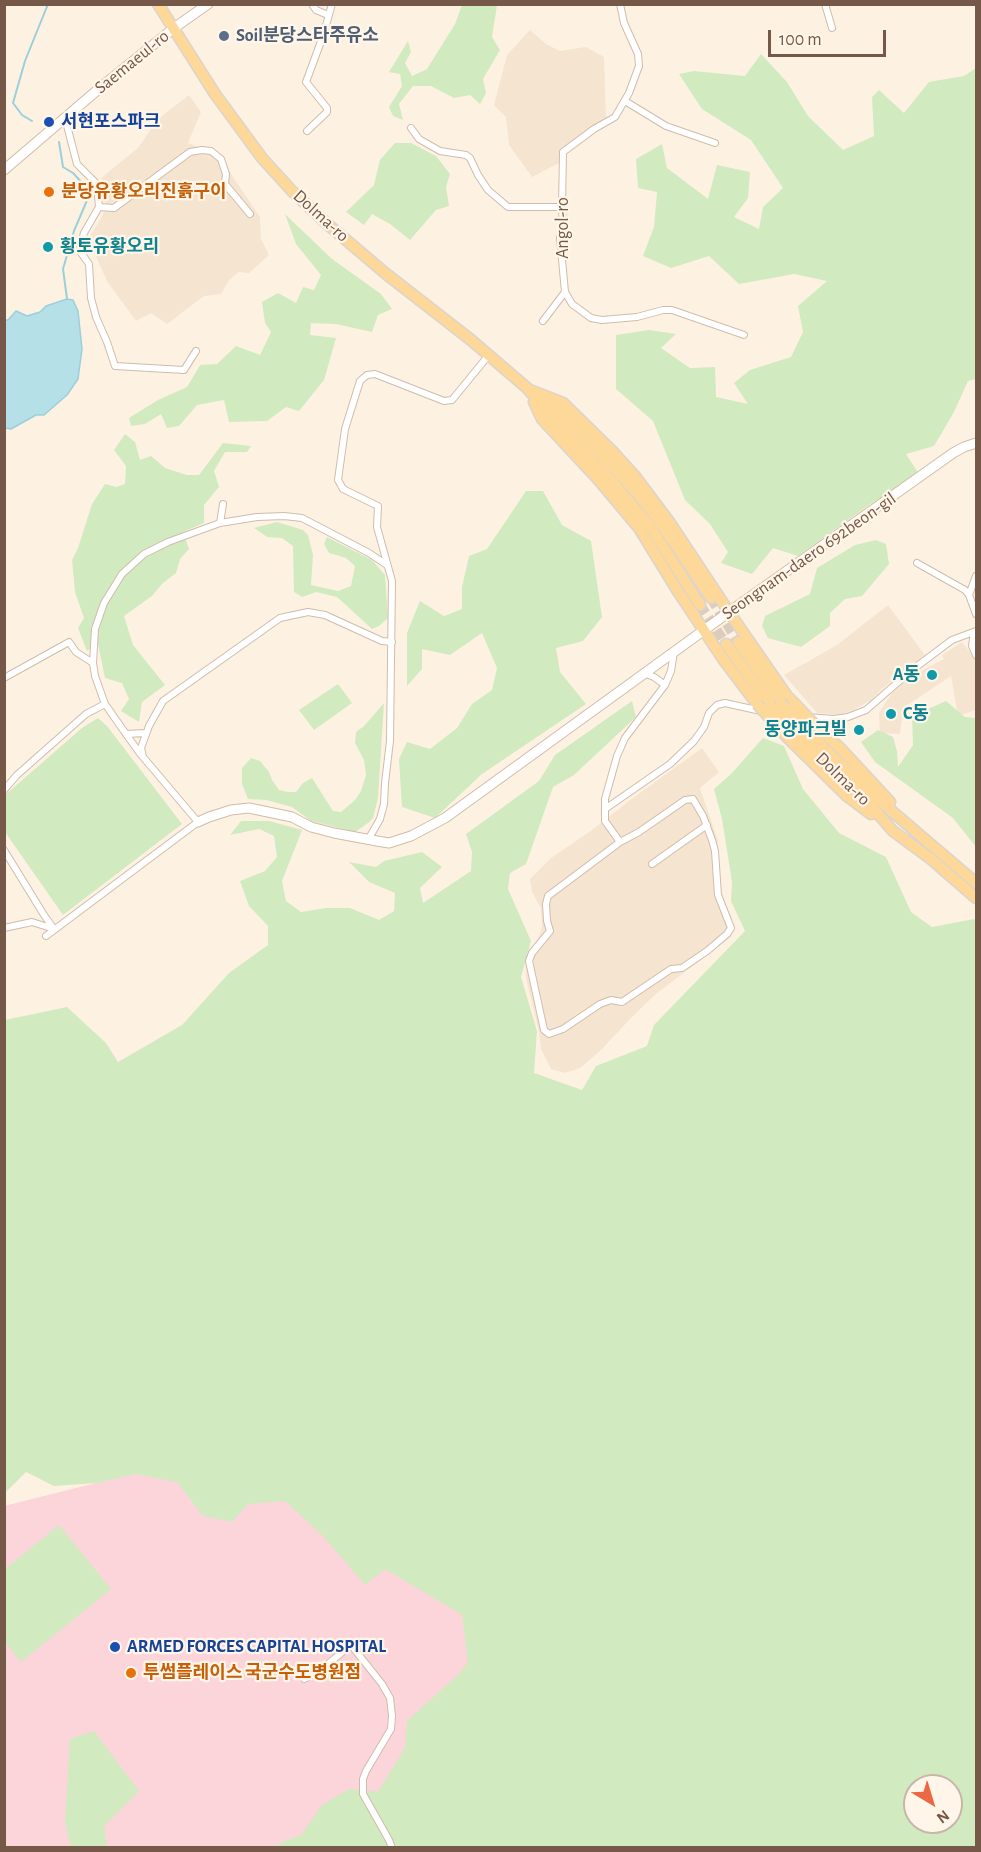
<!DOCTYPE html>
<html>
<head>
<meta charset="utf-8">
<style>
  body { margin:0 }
  #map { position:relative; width:981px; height:1852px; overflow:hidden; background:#fdf2e2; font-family:"Alegreya Sans",sans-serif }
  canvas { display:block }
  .frame { position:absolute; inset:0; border:6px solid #755848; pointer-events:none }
  .north { position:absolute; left:903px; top:1774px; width:60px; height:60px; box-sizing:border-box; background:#fff6e9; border:2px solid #c8b7a9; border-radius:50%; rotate:142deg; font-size:16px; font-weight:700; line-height:24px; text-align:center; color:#755848 }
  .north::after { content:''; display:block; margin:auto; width:21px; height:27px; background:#ea6844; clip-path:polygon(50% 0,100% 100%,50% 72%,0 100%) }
  .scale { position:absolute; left:768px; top:30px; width:118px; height:27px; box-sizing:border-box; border:3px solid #755848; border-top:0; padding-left:8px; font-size:18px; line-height:21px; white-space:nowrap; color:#755848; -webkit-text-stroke:4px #fff6e9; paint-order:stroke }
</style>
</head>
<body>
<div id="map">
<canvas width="981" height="1852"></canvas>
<div class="frame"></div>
<div class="north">N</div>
<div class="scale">100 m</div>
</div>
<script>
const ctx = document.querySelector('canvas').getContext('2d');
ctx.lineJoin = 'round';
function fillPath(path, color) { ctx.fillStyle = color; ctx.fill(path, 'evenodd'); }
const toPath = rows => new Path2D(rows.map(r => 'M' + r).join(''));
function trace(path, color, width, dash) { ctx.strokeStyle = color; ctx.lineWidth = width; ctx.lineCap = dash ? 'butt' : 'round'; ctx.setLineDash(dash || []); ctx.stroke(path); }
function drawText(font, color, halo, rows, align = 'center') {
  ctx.font = font + ' "Alegreya Sans","Noto Sans KR",sans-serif'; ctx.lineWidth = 4.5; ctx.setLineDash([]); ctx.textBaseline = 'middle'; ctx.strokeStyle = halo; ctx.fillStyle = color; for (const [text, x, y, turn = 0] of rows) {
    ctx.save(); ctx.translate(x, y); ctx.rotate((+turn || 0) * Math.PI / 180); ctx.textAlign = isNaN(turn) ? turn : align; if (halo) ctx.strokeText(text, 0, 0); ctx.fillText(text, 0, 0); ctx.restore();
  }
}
const residential = toPath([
  [530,30,546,44,560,51,586,47,604,57,606,118,560,151,561,162,532,177,509,145,506,117,494,105,507,55],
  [189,95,201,112,188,143,224,158,231,174,260,217,261,239,269,255,249,273,239,272,230,279,221,294,204,296,167,324,151,313,136,321,107,281,88,239,103,215,107,192,101,178,138,148,158,119],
  [888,605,925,655,883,688,871,700,852,711,841,715,817,713,784,675,837,645],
  [962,642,976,660,976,710,958,716,951,676,903,708,900,734,880,733,879,713,892,693,911,676,944,659,942,655],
  [702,748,719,772,700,788,718,841,720,895,734,927,731,937,656,994,632,1017,601,1050,580,1068,565,1073,551,1069,541,1049,539,1032,526,978,525,954,537,940,542,927,541,909,532,892,530,879,551,858,592,830,633,798]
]);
const medical = toPath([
  [128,1474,263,1476,482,1586,440,1847,5,1847,4,1506,108,1480]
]);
const green = toPath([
  [462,5,497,5,492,37,500,50,483,79,486,93,480,104,470,95,454,98,431,86,413,86,399,104,403,120,393,116,389,107,402,86,400,74,389,72,408,41,411,52,405,63,412,76,427,69,455,24],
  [761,54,787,82,808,116,843,150,874,136,872,97,879,90,904,113,929,82,964,76,976,68,976,379,968,381,954,412,934,446,906,454,919,474,869,505,798,556,773,548,752,574,721,563,728,552,710,524,685,500,653,421,616,389,616,335,649,330,676,334,661,348,690,368,715,367,716,397,748,404,734,383,750,370,791,357,803,332,798,306,827,281,794,274,739,284,709,256,671,268,643,256,654,227,657,192,638,188,636,159,662,144,667,168,708,199,717,165,750,172,748,198,734,217,759,229,763,207,783,188,751,140,702,109,679,74,694,71,745,76],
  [395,143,411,143,436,156,450,174,446,187,449,206,436,210,410,240,390,224,372,214,364,225,346,212,374,185,380,160],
  [285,214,332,259,381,294,392,309,378,315,372,332,336,324,311,323,310,335,336,338,324,380,299,411,286,407,267,421,229,422,224,400,197,405,179,426,167,428,161,414,145,424,131,426,129,418,158,400,187,387,200,365,217,364,236,346,260,355,271,332,265,323,262,302,278,293,296,303,303,287,314,290,321,275,296,244],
  [125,434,135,442,140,460,151,456,165,468,187,475,199,475,223,443,251,446,247,452,225,452,214,471,219,487,204,505,204,523,183,532,189,549,180,559,176,573,163,583,152,596,124,616,133,645,165,685,142,702,139,722,121,711,129,699,122,683,105,678,98,644,87,651,78,628,84,618,75,592,72,560,78,548,92,504,105,484,116,487,125,484,126,466,114,450],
  [526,491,543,491,562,525,591,541,602,617,583,641,556,648,560,672,586,704,482,774,435,818,402,807,399,759,407,742,430,749,457,728,472,704,492,690,497,668,482,633,450,655,422,649,422,669,407,686,407,633,420,601,444,616,462,609,462,587,469,556,487,549],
  [277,522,303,530,308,535,313,555,311,585,338,591,351,586,355,566,346,558,329,553,324,544,327,537,372,560,385,575,388,618,379,626,372,629,337,597,316,592,302,597,294,592,293,546,282,538,267,537,254,528],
  [876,540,886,544,889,564,862,596,845,599,830,613,830,626,801,647,768,638,762,626,765,616,810,594,817,568,855,545],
  [338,684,352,703,314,730,299,710],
  [632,701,636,717,574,775,553,787,526,864,510,873,508,889,531,941,521,977,537,1031,534,1073,582,1090,596,1066,647,1046,654,1025,745,931,731,901,732,882,722,819,714,789,731,774,763,738,784,746,803,789,839,833,886,857,911,912,932,927,974,919,976,921,976,1847,276,1847,282,1842,301,1835,322,1805,349,1789,378,1792,405,1748,407,1721,459,1674,468,1662,462,1615,385,1569,365,1585,323,1536,285,1501,248,1504,232,1522,203,1516,177,1482,135,1474,97,1483,54,1486,26,1472,5,1493,5,1020,67,1007,106,1043,118,1062,182,1025,229,973,268,945,268,926,249,906,240,881,265,871,277,857,274,836,259,829,230,835,241,821,269,821,302,830,282,881,286,901,301,912,326,908,350,908,379,920,394,911,395,893,369,882,349,862,376,867,384,861,422,852,442,867,420,888,423,903,471,871,472,852,466,834,539,781,555,755],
  [915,1786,951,1786,951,1822,915,1822],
  [946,701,965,717,976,718,976,847,953,818,875,762,861,742,878,730,893,737,897,751,898,767,913,745,912,716],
  [384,703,378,798,373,818,368,823,355,832,311,821,292,807,266,800,248,799,242,784,242,768,251,758,260,761,269,772,272,780,279,790,288,792,296,792,303,783,312,778,333,811,341,812,355,800,361,791,366,775,364,760,355,743,356,732,364,726],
  [98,718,107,726,182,824,63,915,5,832,5,795,82,728],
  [59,1525,111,1589,21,1662,5,1642,5,1569],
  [94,1731,139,1791,104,1826,107,1847,71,1847,65,1823,70,1739]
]);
const water = toPath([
  [67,299,73,300,78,311,82,349,78,379,67,395,44,415,36,415,11,429,5,428,5,320,8,320,16,311,27,316,40,312,46,306,67,299]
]);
const stream = toPath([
  [32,121,22,115,13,103,25,61,48,4],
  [59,142,63,167,73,173,84,185,88,198,74,231,63,269,67,299]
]);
const primaryTunnel = toPath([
  [711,598,738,642],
  [700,605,726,644]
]);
const street = toPath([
  [312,4,316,10,328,15],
  [620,4,624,23,638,54,639,66,629,93,615,117,594,129,563,152,562,207,563,229,560,238,565,292,572,304,591,318,602,320,637,317,663,310,672,310,744,335],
  [825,4,832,28],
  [625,101,666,126,715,143],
  [65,118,77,164,97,184,99,207,84,233,79,250,89,264,91,298,96,317,107,342,115,366,184,370,196,351],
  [411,128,419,139,440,151,466,155,470,158,478,175,488,190,508,207,562,207],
  [307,131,327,112,327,108,306,82,323,36,332,4],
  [99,207,114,208,190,152,202,150,211,151,221,159,226,174,225,184,250,214],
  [543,321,565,292],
  [223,504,220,523,257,517,284,516,302,518,369,553,387,565],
  [917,563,965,590,969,595,976,614],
  [969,595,976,576],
  [974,632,972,646,976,655],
  [644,673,654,677,665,685],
  [4,678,69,642,76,652,93,663],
  [807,717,834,719,848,717,866,710,912,670,952,640,976,631],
  [146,733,126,734,105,704,95,676,93,663,95,629,104,603,122,574,144,554,168,542,220,523],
  [126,734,141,755],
  [4,790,17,775,86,714,105,704],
  [605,809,670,764,694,741,704,727,709,713,717,705,725,703,761,711],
  [368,840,380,819,384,804,385,783,390,741,392,581,377,527,378,506,343,489,338,480,345,429,360,381,367,375,375,374,444,401,452,400,488,356],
  [620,842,548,896,546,904,547,921,550,931,532,953,529,961,544,1030,549,1034,563,1029,600,1004,611,1000,622,1002,671,969,682,968,707,951,727,934,731,928,718,895,715,851,712,840,703,816,693,799,685,800,639,832,620,842,605,821,605,799,617,756,625,738,665,685,671,671,674,652],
  [4,850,44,915,54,929],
  [652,864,707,825],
  [4,928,32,922,54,929],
  [46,936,198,822,143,757,141,748,149,726,163,701,280,618,308,612,325,615,382,641,392,642],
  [304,1679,318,1672,351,1645,382,1684,390,1698,392,1716,391,1729,366,1771,363,1779,363,1794,389,1840,392,1848]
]);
const secondary = toPath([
  [4,170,101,87,174,28,208,4],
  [198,822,209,817,231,810,249,808,292,817,311,827,334,833,377,841,389,843,411,836,445,818,729,612,953,453,964,447,976,443]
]);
const primary = toPath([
  [158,4,215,94,262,158,292,191,325,222,385,273,471,340,527,388,609,478,650,526,700,605],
  [530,390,563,403,614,453,634,475,670,523,729,612,787,696,795,704],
  [547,401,557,407,570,420,637,493,660,522,711,598],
  [534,402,542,419,597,478,639,528,679,593,723,659,757,704],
  [738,642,781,703],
  [726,644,770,705],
  [814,724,840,748,890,802],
  [802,726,860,784,976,883],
  [790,727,870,805,893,831,931,859,976,898],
  [787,737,847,796,871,814]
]);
const primaryBridge = toPath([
  [781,703,802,726],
  [757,704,787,737],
  [795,704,814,724],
  [770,705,790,727]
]);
const markers = [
  [224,36,6,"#5c6f8a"],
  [49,122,6,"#1a4fb4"],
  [49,192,6,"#e8710a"],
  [48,247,6,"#0f9aa8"],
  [932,675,6,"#0f9aa8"],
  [891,714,6,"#0f9aa8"],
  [859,730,6,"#0f9aa8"],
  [115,1647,6,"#1a4fb4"],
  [131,1673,6,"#e8710a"]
];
const serviceNames = [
  ["Soil분당스타주유소",236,36]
];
const streetNames = [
  ["Saemaeul-ro",132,62,-39],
  ["Dolma-ro",321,216,42],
  ["Angol-ro",563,228,-90],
  ["Seongnam-daero 692beon-gil",809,556,-35],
  ["Dolma-ro",843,779,44]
];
const transitNames = [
  ["서현포스파크",61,122],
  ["ARMED FORCES CAPITAL HOSPITAL",127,1647]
];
const foodNames = [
  ["분당유황오리진흙구이",61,192],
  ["투썸플레이스 국군수도병원점",143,1673]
];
const cultureNames = [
  ["황토유황오리",60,247],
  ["A동",920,675,"right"],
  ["C동",903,714],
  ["동양파크빌",847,730,"right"]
];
fillPath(residential, '#f5e4d0');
fillPath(medical, '#fbd5da');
fillPath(green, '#d2eac0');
fillPath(water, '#b6e0e7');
trace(water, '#9ccfd9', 1.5);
trace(stream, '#9ccfd9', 2);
trace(primaryTunnel, '#dbccbc', 10, [10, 5]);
trace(street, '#d0bcac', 8);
trace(secondary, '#d3bba8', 11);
trace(primary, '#dbd4cf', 13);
trace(street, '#fff', 6);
trace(secondary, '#fff', 9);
trace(primary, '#fdd899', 10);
trace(primaryBridge, '#dbd4cf', 13, []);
trace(primaryBridge, '#fdd899', 10);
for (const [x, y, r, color] of markers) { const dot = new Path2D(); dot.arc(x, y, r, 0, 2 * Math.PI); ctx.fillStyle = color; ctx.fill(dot); trace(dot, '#fff6e9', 2); }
drawText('bold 18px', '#4e5e75', '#fff6e9', serviceNames, 'left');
drawText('18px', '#755848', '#fff6e9', streetNames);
drawText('bold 18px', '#164399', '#fff6e9', transitNames, 'left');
drawText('bold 18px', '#c56008', '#fff6e9', foodNames, 'left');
drawText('bold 18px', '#0d838f', '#fff6e9', cultureNames, 'left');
</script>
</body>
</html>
